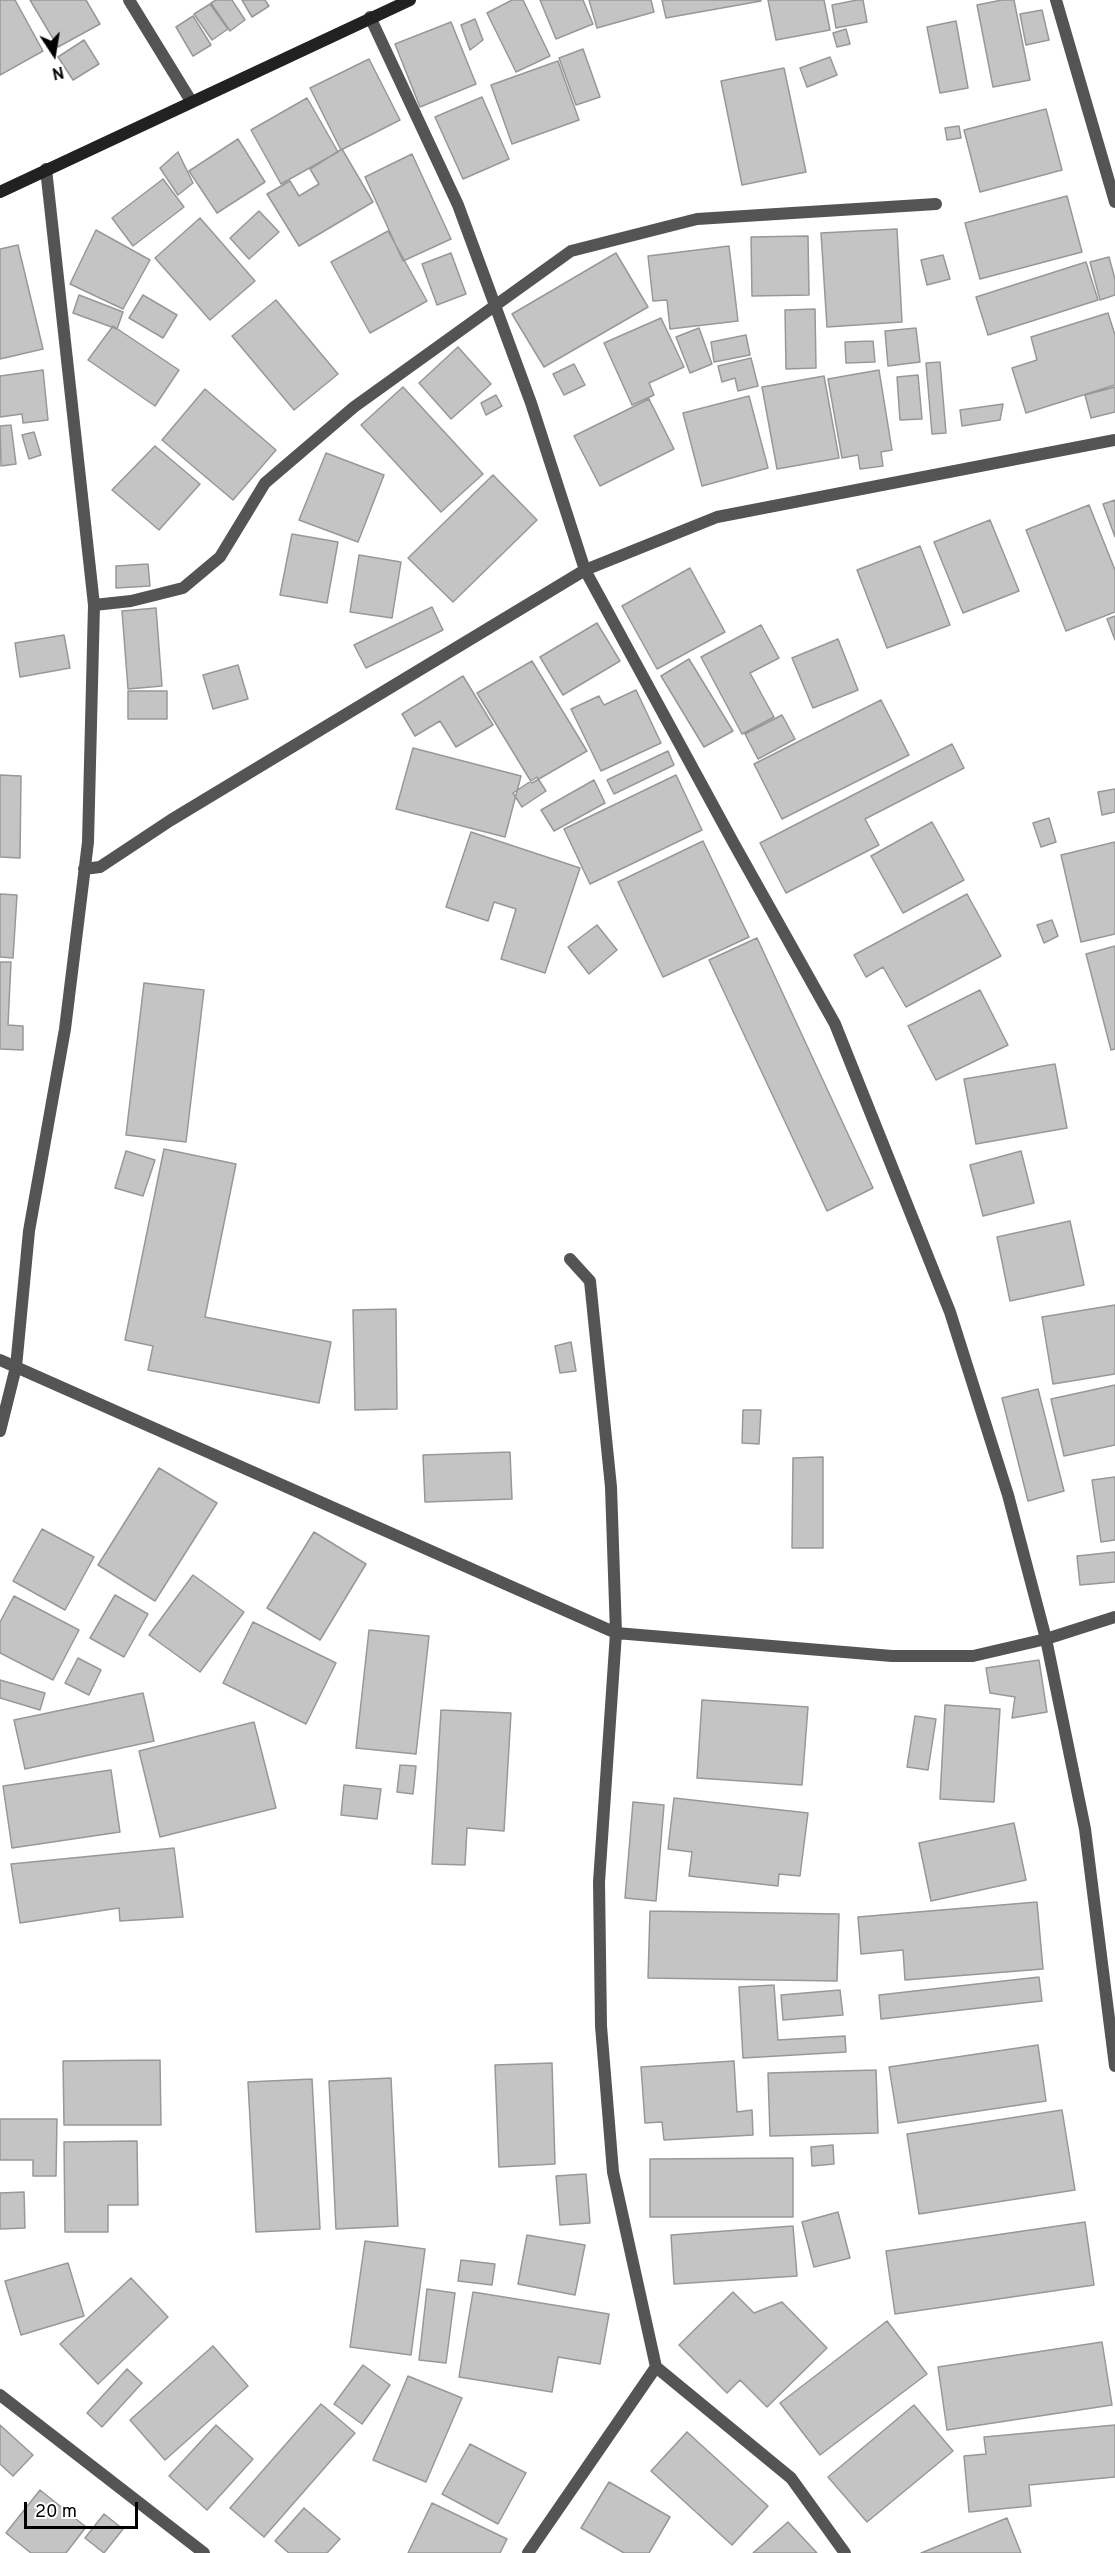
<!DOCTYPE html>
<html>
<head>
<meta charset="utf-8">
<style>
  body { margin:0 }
  #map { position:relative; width:1115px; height:2553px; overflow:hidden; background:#fff; font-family:Overpass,sans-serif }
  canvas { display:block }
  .north { position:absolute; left:24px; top:24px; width:60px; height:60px; -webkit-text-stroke:4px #fff; paint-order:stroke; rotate:168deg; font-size:16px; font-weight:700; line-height:24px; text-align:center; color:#000 }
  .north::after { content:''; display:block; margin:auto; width:21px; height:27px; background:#000; clip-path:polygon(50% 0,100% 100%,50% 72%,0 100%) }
  .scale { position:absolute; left:24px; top:2502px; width:114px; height:27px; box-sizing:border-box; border:3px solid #000; border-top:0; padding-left:8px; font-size:18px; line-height:21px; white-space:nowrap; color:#000; -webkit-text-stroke:4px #fff; paint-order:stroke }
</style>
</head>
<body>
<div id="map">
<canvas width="1115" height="2553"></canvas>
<div class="north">N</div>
<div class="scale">20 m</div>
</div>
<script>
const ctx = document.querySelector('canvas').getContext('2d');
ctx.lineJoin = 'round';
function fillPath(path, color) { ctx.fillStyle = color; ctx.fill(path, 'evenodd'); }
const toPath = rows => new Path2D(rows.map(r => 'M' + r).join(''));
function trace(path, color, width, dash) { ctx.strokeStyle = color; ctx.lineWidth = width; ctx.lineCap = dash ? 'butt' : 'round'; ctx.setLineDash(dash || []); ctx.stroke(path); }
const building = toPath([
  [0,0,15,0,43,51,0,75,0,0],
  [30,0,86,0,100,24,58,47,30,0],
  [216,0,232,0,245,20,230,31,211,3,216,0],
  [242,0,265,0,269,6,252,17,242,0],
  [512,0,523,0,550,56,516,72,487,13,512,0],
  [540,0,583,0,593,24,556,39,540,0],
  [589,0,651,0,654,12,597,28,589,0],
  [662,0,761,0,761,1,666,18,662,0],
  [768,0,824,0,830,30,776,40,768,0],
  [857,0,863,0,867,22,836,28,832,5,857,0],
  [1002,0,1014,0,1030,80,993,87,977,5,1002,0],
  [210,4,228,29,212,40,194,14,210,4],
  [1042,10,1049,40,1026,45,1020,14,1042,10],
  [193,16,211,45,193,56,176,27,193,16],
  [475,19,483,40,470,50,461,25,475,19],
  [956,21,968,88,940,93,927,27,956,21],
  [451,22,476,84,420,107,395,44,451,22],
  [846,29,850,44,837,47,833,33,846,29],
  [84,40,99,64,73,80,58,57,84,40],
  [583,49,600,97,576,105,559,58,583,49],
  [830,57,837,75,807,87,800,68,830,57],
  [369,59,400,120,341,150,310,88,369,59],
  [558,61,579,120,512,144,491,85,558,61],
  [784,68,806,172,742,185,721,81,784,68],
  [482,97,509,159,463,179,435,117,482,97],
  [307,98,338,152,281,184,251,130,307,98],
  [1046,109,1062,170,980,192,964,130,1046,109],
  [959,126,961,138,947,140,945,128,959,126],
  [238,139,265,182,217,213,189,171,238,139],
  [342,149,373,202,299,246,267,194,290,181,299,196,319,184,310,169,342,149],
  [178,152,193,183,178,195,160,168,178,152],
  [412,154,451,239,403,261,365,177,412,154],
  [163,179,184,207,133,246,112,218,163,179],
  [1067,196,1082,252,980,279,965,223,1067,196],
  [259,211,279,232,249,259,230,238,259,211],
  [200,218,255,281,210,320,155,258,200,218],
  [897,229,902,322,827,327,821,233,897,229],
  [96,230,150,260,123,309,70,284,96,230],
  [388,231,427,301,370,333,331,262,388,231],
  [808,236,809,295,752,296,751,237,808,236],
  [18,245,43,349,0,359,0,249,18,245],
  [729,246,738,321,670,329,667,300,653,301,648,256,729,246],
  [451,253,466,294,437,305,422,264,451,253],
  [616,253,648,307,544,367,512,314,616,253],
  [943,255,950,279,927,285,921,260,943,255],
  [1109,257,1115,279,1115,295,1100,300,1090,262,1109,257],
  [1086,262,1098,300,988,335,976,297,1086,262],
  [79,295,123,312,117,329,73,313,79,295],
  [143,295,177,315,163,338,129,318,143,295],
  [276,300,338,374,294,410,232,336,276,300],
  [815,309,816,368,786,369,785,310,815,309],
  [1108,313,1115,335,1115,385,1026,413,1012,368,1037,360,1031,337,1108,313],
  [661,318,684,367,649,383,654,395,632,405,604,343,661,318],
  [113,326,179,370,155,406,88,360,113,326],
  [699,328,712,364,690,373,676,337,699,328],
  [916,328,920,362,888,366,885,331,916,328],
  [746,335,750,355,714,362,711,342,746,335],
  [873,341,875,362,846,363,845,342,873,341],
  [458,347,491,384,451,419,419,383,458,347],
  [751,358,758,386,738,391,735,378,722,382,718,366,751,358],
  [940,362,946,433,932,434,926,363,940,362],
  [574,364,585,385,564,395,553,374,574,364],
  [43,370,48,420,23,423,22,414,0,417,0,376,43,370],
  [879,370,892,450,881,452,883,466,860,469,858,455,842,458,828,379,879,370],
  [918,375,922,419,900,420,897,377,918,375],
  [824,376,839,458,777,469,762,387,824,376],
  [403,387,483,474,441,512,361,425,403,387],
  [1115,387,1115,412,1091,418,1085,395,1115,387],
  [205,389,276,450,233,500,162,440,205,389],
  [496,395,502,406,486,415,481,403,496,395],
  [749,396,768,468,702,486,683,413,749,396],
  [649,399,674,449,600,486,574,436,649,399],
  [1003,404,1000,420,962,426,960,410,1003,404],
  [11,425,16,464,1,466,0,426,11,425],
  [34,432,41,455,29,459,22,435,34,432],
  [155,446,200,484,159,530,112,490,155,446],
  [326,453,384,475,358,542,299,520,326,453],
  [493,475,537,520,453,602,408,558,493,475],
  [1115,500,1115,537,1103,504,1115,500],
  [1089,505,1115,570,1115,612,1066,631,1026,530,1089,505],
  [990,520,1019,591,963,613,934,542,990,520],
  [292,534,338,542,327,603,280,595,292,534],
  [920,546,950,625,887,648,857,570,920,546],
  [359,555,401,562,392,618,350,612,359,555],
  [148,564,150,586,116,588,116,566,148,564],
  [690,568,725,632,657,669,622,606,690,568],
  [432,607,443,630,366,668,354,645,432,607],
  [156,608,162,686,128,689,122,611,156,608],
  [1115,616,1115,640,1107,619,1115,616],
  [597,623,620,661,563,695,540,657,597,623],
  [761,625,779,658,750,673,774,717,742,734,701,657,761,625],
  [64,635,70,668,20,677,15,643,64,635],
  [838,639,858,690,813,708,792,658,838,639],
  [689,659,733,731,704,747,661,676,689,659],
  [532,661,587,751,532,783,477,693,532,661],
  [238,665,248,699,213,709,203,675,238,665],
  [463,676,493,725,456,747,440,721,415,736,402,714,463,676],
  [636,690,661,743,601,771,571,709,599,696,604,705,636,690],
  [128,691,167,691,167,719,128,719,128,691],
  [881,700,909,755,782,819,754,764,881,700],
  [782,715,795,739,758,759,745,734,782,715],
  [952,744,964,768,865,819,879,845,786,893,760,843,952,744],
  [413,748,521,776,505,837,396,809,413,748],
  [668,751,674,765,614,794,607,780,668,751],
  [0,775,21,776,20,858,0,857,0,775],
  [676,775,702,830,590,884,564,829,676,775],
  [537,777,546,791,522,807,513,793,537,777],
  [594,780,605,803,554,831,541,810,594,780],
  [1115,789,1115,812,1102,815,1098,792,1115,789],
  [1049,818,1056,842,1041,847,1033,823,1049,818],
  [932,822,964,880,903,913,871,856,932,822],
  [471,832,580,868,545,973,501,959,516,909,494,902,488,921,446,907,471,832],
  [703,841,749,937,663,977,618,882,703,841],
  [1115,842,1115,934,1081,942,1061,855,1115,842],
  [0,894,17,895,13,958,0,957,0,894],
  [967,894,1001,956,906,1007,883,967,866,977,854,955,967,894],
  [1052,920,1058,936,1044,943,1037,925,1052,920],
  [597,925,617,950,589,974,568,947,597,925],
  [757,938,873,1188,827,1211,709,960,757,938],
  [1115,946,1115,1049,1111,1050,1086,954,1115,946],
  [0,962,11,962,8,1025,23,1026,23,1050,0,1049,0,962],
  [144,983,204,990,186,1142,126,1135,144,983],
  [980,990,1008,1045,936,1080,908,1026,980,990],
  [1055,1064,1067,1128,976,1144,964,1079,1055,1064],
  [164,1149,236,1164,205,1317,331,1342,319,1403,148,1370,153,1346,125,1340,164,1149],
  [126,1151,155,1160,143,1196,115,1188,126,1151],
  [1021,1151,1034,1203,983,1216,970,1165,1021,1151],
  [1070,1221,1084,1285,1010,1301,997,1237,1070,1221],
  [1115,1305,1115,1374,1053,1384,1042,1317,1115,1305],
  [396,1309,397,1409,355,1410,353,1310,396,1309],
  [571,1342,576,1371,560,1373,555,1346,571,1342],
  [1115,1385,1115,1445,1064,1456,1051,1399,1115,1385],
  [1038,1389,1064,1491,1028,1501,1002,1398,1038,1389],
  [743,1410,761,1410,759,1444,742,1443,743,1410],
  [510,1452,512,1499,425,1502,423,1455,510,1452],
  [823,1457,823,1548,792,1548,793,1458,823,1457],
  [159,1468,217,1503,155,1601,98,1565,159,1468],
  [1115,1477,1115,1540,1101,1542,1092,1480,1115,1477],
  [42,1529,94,1557,65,1610,13,1581,42,1529],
  [314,1532,366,1564,320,1640,267,1608,314,1532],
  [1115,1552,1115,1582,1080,1585,1077,1556,1115,1552],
  [193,1575,244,1612,200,1672,149,1635,193,1575],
  [115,1595,148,1614,124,1657,90,1638,115,1595],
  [14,1596,79,1630,53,1680,0,1653,0,1622,14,1596],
  [253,1622,336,1663,306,1724,223,1683,253,1622],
  [369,1630,429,1636,416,1754,356,1748,369,1630],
  [78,1658,101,1670,89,1695,65,1683,78,1658],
  [1039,1660,1047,1712,1012,1718,1015,1697,990,1693,986,1668,1039,1660],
  [0,1680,45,1693,40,1710,0,1698,0,1680],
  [143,1693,154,1741,25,1769,14,1720,143,1693],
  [702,1700,808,1707,802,1785,697,1778,702,1700],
  [945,1705,1000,1709,994,1802,940,1799,945,1705],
  [441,1710,511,1713,504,1831,467,1828,465,1865,432,1864,441,1710],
  [915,1716,936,1719,928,1770,907,1767,915,1716],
  [254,1722,276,1808,160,1837,139,1751,254,1722],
  [400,1765,416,1766,413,1794,397,1792,400,1765],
  [111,1770,120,1832,12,1848,3,1786,111,1770],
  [344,1785,381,1789,377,1819,341,1815,344,1785],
  [674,1798,808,1813,800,1876,779,1874,778,1886,689,1876,692,1852,668,1849,674,1798],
  [633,1802,664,1805,656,1901,625,1898,633,1802],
  [1014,1823,1026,1880,931,1901,919,1843,1014,1823],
  [174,1848,183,1917,120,1921,119,1908,20,1923,11,1864,174,1848],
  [1037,1902,1043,1969,905,1980,903,1950,861,1954,858,1917,1037,1902],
  [650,1911,839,1914,837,1981,648,1978,650,1911],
  [1039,1977,1042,2001,881,2019,879,1995,1039,1977],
  [774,1985,778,2040,845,2036,846,2052,743,2058,739,1987,774,1985],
  [840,1990,843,2015,783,2020,781,1995,840,1990],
  [1038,2045,1046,2101,898,2123,889,2067,1038,2045],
  [160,2060,161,2125,64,2125,63,2061,160,2060],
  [734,2061,737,2112,752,2110,753,2135,664,2140,662,2122,645,2123,641,2067,734,2061],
  [552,2063,555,2164,499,2167,495,2065,552,2063],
  [876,2070,878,2133,770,2136,768,2073,876,2070],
  [391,2078,398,2226,336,2229,329,2081,391,2078],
  [312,2079,320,2229,256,2232,248,2082,312,2079],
  [1062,2110,1075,2190,919,2214,907,2134,1062,2110],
  [0,2119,57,2119,56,2176,33,2176,33,2160,0,2160,0,2119],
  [137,2141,138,2205,108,2205,108,2232,65,2232,64,2142,137,2141],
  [833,2145,834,2164,812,2166,811,2147,833,2145],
  [793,2158,793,2217,650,2217,650,2159,793,2158],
  [586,2174,590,2223,560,2225,556,2176,586,2174],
  [24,2192,25,2228,0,2229,0,2193,24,2192],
  [838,2212,850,2258,814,2267,802,2222,838,2212],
  [1085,2222,1094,2285,895,2314,886,2251,1085,2222],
  [793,2226,797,2276,674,2284,671,2235,793,2226],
  [527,2235,585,2245,575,2295,518,2284,527,2235],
  [365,2241,425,2249,411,2355,350,2347,365,2241],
  [461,2260,495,2264,492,2285,458,2281,461,2260],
  [68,2263,84,2316,21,2335,5,2281,68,2263],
  [131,2278,168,2317,98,2384,60,2344,131,2278],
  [427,2289,455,2293,446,2363,419,2360,427,2289],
  [473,2292,609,2314,600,2364,558,2357,552,2392,459,2377,473,2292],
  [733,2292,754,2313,782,2302,827,2348,767,2407,740,2380,727,2393,679,2345,733,2292],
  [887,2321,927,2374,820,2455,780,2403,887,2321],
  [1102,2342,1112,2405,947,2430,938,2367,1102,2342],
  [213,2346,248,2386,165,2460,130,2420,213,2346],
  [363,2365,390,2385,362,2424,334,2404,363,2365],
  [127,2369,142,2383,102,2427,87,2413,127,2369],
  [408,2376,462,2398,426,2482,373,2460,408,2376],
  [321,2404,355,2433,264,2537,230,2508,321,2404],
  [914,2405,953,2451,867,2522,828,2477,914,2405],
  [0,2425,33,2455,13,2476,0,2464,0,2425],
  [216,2425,253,2459,207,2510,169,2476,216,2425],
  [1115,2425,1115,2477,1029,2485,1031,2506,969,2512,964,2456,986,2454,984,2437,1115,2425],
  [687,2432,768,2506,732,2545,651,2471,687,2432],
  [470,2444,526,2473,498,2524,442,2494,470,2444],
  [609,2482,670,2517,649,2553,624,2553,581,2528,609,2482],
  [40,2490,86,2527,66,2553,31,2553,6,2533,40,2490],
  [432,2503,507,2539,500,2553,408,2553,432,2503],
  [304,2508,340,2539,327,2553,289,2553,275,2541,304,2508],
  [104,2514,123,2529,104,2553,85,2538,104,2514],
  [1007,2518,1021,2553,921,2553,1007,2518],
  [788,2522,817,2553,753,2553,788,2522]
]);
const minor = toPath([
  [129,0,191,101],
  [1056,0,1115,202],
  [370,17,458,205,531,403,585,570,733,842,835,1024,950,1312,1008,1495,1046,1639,1085,1829,1115,2066],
  [94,605,131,601,183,588,220,557,265,483,354,407,571,251,697,219,936,204],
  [84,869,100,867,171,820,585,570,717,517,1115,440],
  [0,1360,616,1633,892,1656,973,1656,1046,1639,1115,1617],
  [0,1431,16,1367,29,1231,65,1029,88,842,94,605,46,169],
  [656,2367,791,2478,845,2553],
  [0,2395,204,2553],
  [528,2553,656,2367,613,2172,601,2026,599,1882,616,1633,611,1487,590,1281,570,1259]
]);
const secondary = toPath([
  [0,192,410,0]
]);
fillPath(building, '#c4c4c4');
trace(building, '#989898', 1.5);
trace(minor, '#545454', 12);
trace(secondary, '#212121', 12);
</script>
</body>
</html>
